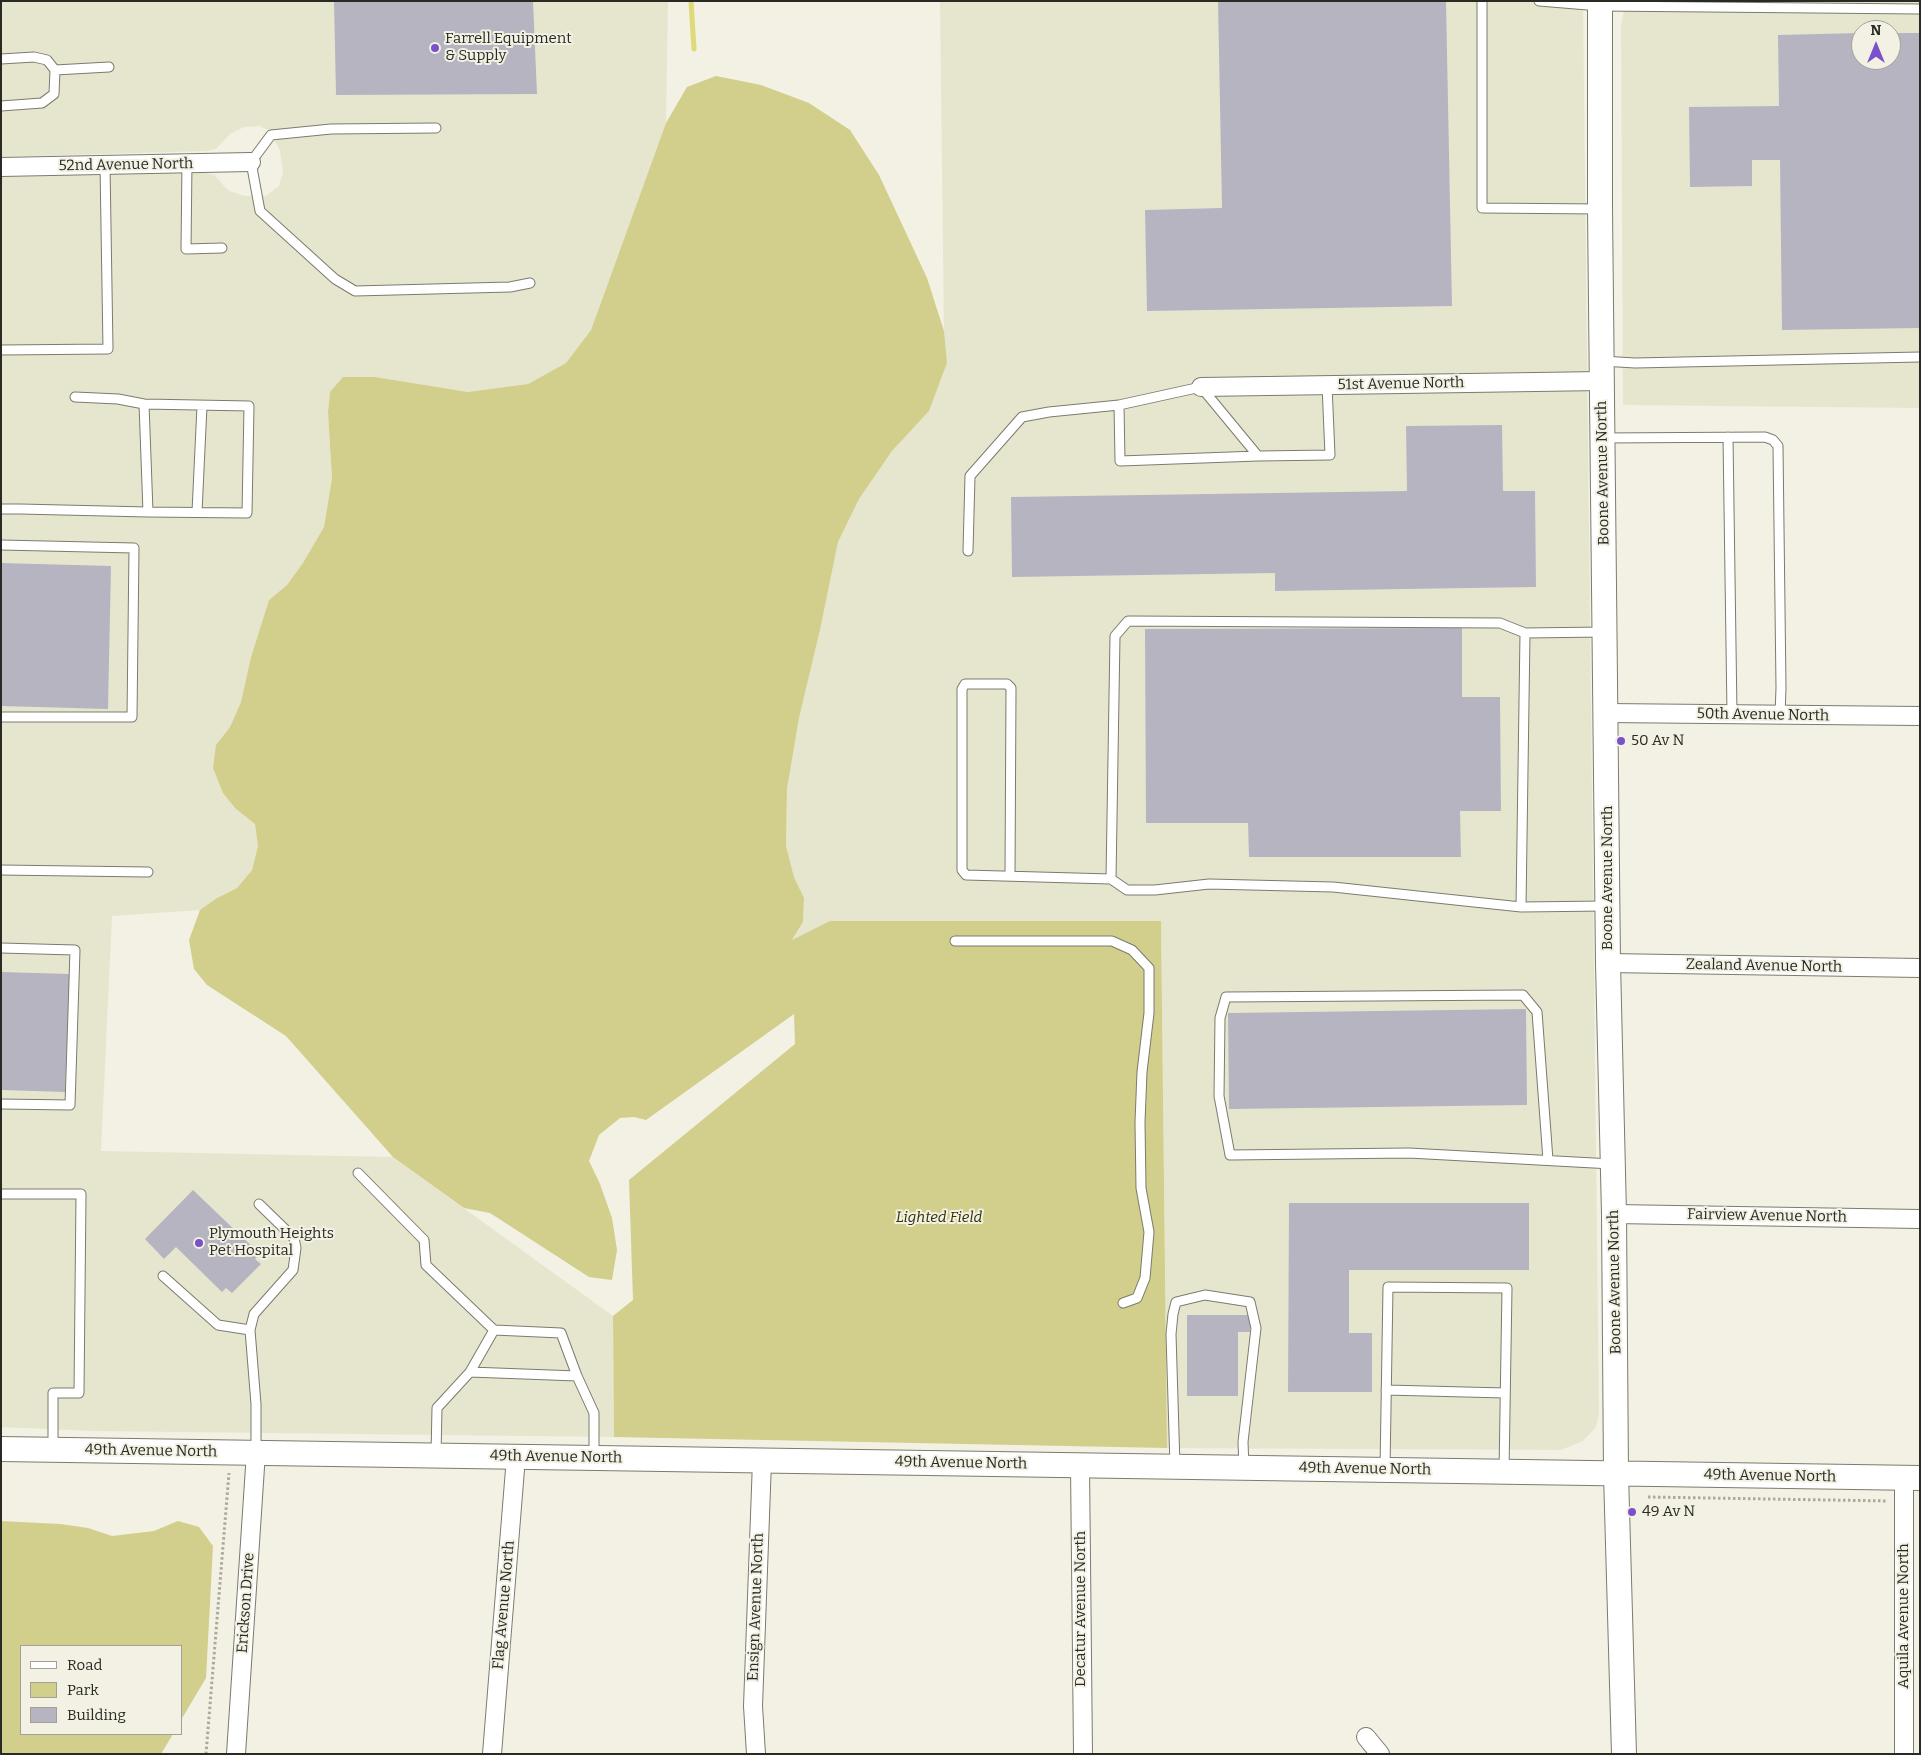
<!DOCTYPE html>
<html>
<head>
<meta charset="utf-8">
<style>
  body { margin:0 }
  #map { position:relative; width:1921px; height:1755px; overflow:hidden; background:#f2f1e3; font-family:Bitter,serif }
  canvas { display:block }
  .frame { position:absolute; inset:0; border:2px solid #2a2a25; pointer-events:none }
  .legend { position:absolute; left:20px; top:1645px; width:162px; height:90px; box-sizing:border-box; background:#f2f1e3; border:1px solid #a2a197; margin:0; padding:6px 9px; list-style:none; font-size:15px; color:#2a2a25 }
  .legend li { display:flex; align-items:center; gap:10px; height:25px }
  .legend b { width:25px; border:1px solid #a2a197 }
  .north { position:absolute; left:1851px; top:20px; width:50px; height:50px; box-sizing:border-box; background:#f2f1e3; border:1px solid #a2a197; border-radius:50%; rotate:0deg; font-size:14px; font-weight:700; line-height:20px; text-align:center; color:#2a2a25 }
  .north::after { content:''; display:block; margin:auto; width:18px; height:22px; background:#7b51ca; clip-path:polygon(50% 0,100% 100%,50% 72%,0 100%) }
</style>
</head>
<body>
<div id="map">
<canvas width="1921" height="1755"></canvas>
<div class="frame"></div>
<ul class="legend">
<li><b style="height:6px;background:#fff"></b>Road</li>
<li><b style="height:14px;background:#d2ce8b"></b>Park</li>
<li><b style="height:14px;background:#b7b4c2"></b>Building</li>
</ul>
<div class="north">N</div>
</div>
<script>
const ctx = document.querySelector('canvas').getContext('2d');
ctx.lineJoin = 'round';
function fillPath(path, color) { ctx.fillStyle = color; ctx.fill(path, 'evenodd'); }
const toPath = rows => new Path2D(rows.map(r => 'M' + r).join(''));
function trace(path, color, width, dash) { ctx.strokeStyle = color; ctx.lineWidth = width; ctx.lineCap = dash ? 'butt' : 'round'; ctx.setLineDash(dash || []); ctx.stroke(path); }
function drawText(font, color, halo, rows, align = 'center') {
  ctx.font = font + ' Bitter,serif'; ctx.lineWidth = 4; ctx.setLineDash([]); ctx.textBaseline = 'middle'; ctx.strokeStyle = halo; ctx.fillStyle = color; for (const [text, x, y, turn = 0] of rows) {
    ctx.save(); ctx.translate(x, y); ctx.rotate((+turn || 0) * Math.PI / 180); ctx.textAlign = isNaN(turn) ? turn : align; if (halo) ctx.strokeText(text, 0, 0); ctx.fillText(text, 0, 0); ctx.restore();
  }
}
const built = toPath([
  [1,1,668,1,666,123,591,330,566,363,528,384,468,392,375,377,330,392,328,412,332,478,324,527,303,564,287,585,269,600,251,657,241,702,230,727,216,745,236,809,255,824,258,846,252,870,237,888,217,898,200,910,112,916,101,1151,393,1157,613,1316,614,1437,92,1431,1,1427,1,175,205,173,214,175,229,191,245,196,266,196,279,186,283,173,280,151,270,131,259,126,244,127,230,134,216,149,206,151,1,157],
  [940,1,1583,1,1599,1413,1596,1427,1583,1441,1561,1450,1167,1448,1161,921,792,941,803,922,804,898,794,877,786,846,787,789,799,718,820,630,838,542,859,499,892,451,929,411,947,363,944,331],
  [1626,1,1920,1,1920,408,1623,405,1621,26],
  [1861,30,1891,30,1891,60,1861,60]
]);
const green = toPath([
  [716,76,761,85,809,103,850,130,879,175,927,278,944,331,947,363,929,411,892,451,859,499,838,542,820,630,799,718,787,789,786,846,794,877,804,898,803,922,792,940,830,921,1161,921,1167,1448,614,1437,613,1316,633,1300,629,1180,795,1044,794,1014,646,1120,634,1117,620,1118,599,1135,589,1161,600,1184,612,1218,617,1250,612,1280,589,1277,490,1213,464,1208,393,1157,286,1036,207,985,194,969,189,940,200,910,217,898,237,888,252,870,258,846,255,824,236,809,223,793,213,768,216,745,230,727,241,702,251,657,269,600,287,585,303,563,324,527,332,478,328,412,330,392,343,377,375,377,468,392,528,384,566,363,591,330,666,123,687,87],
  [1,1521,60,1524,88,1528,112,1536,154,1531,178,1521,199,1527,213,1546,206,1678,181,1720,181,1646,21,1646,21,1734,173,1734,161,1754,1,1754]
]);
const stream = toPath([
  [691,1,694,49]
]);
const building = toPath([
  [334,1,533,1,537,94,336,95],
  [1218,1,1446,1,1452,306,1147,311,1145,210,1222,208],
  [1861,33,1861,60,1891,60,1891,33,1920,33,1920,328,1782,330,1780,160,1752,160,1752,186,1690,187,1689,107,1779,106,1778,35],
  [1502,425,1503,491,1535,491,1536,587,1275,591,1275,573,1012,577,1011,497,1407,491,1406,426],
  [1,563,111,566,108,709,1,706],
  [1462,628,1462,697,1500,697,1501,811,1460,811,1461,857,1249,857,1248,823,1146,823,1145,629],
  [1,972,70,974,65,1092,1,1090],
  [1526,1009,1527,1105,1229,1109,1228,1013],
  [193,1190,260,1254,255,1259,261,1264,232,1293,226,1288,222,1292,176,1247,164,1259,145,1239],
  [1289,1203,1529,1203,1529,1270,1349,1270,1349,1333,1372,1333,1372,1392,1288,1392],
  [1187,1315,1250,1315,1250,1332,1238,1332,1238,1396,1187,1396]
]);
const path = toPath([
  [1648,1497,1888,1501],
  [206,1754,229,1473]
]);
const lane = toPath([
  [1482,1,1482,208,1600,209],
  [1539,1,1600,6,1920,9],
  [1,59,34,57,47,60,55,70,54,94,42,103,1,106],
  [55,70,109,67],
  [436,128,331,129,271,135,251,162,260,211,335,279,355,291,510,287,530,283],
  [187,163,186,249,222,248],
  [1,350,108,349,105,165],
  [1602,361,1635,363,1920,357],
  [1201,387,1258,456,1120,461,1119,405,1201,387],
  [75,397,118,399,144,404],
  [1728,437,1732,714],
  [1603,438,1765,437,1773,440,1778,446,1781,688,1780,715],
  [1258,456,1330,455,1327,385],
  [1,509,20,509,148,512,247,513,249,406,144,404,148,512],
  [197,512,202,406],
  [1,545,134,548,132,717,1,717],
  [968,551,970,476,1022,417,1049,412,1119,405],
  [1605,632,1525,633,1521,907,1606,906],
  [1,870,148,872],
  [1010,876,1011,688,1007,684,965,684,962,689,962,870,966,875,1111,879],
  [1521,907,1333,887,1209,884,1155,890,1127,890,1111,879,1115,636,1128,621,1500,623,1525,633],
  [955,941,1112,941,1132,950,1149,968,1149,1013,1142,1072,1140,1122,1141,1188,1149,1232,1145,1278,1137,1298,1123,1303],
  [1,948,75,950,70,1105,1,1104],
  [1548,1160,1537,1012,1523,995,1226,997,1220,1018,1219,1096,1230,1155,1409,1153,1612,1164],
  [358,1173,424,1240,426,1265,494,1330,561,1333,577,1376],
  [1,1194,81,1194,79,1393,53,1393,53,1450],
  [163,1276,218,1325,250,1330],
  [470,1372,494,1330],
  [1386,1390,1505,1393],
  [256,1452,256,1404,250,1330,254,1314,293,1270,296,1248,294,1238,259,1204],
  [436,1455,437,1408,470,1372,577,1376,594,1413,594,1456],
  [1175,1466,1171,1334,1173,1314,1176,1302,1205,1295,1250,1302,1256,1328,1243,1442,1244,1468],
  [1385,1469,1388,1287,1507,1288,1504,1472]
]);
const street = toPath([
  [1,167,251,162],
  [1201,387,1602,381],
  [1606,713,1920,716],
  [1608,963,1920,968],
  [1614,1214,1920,1219],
  [1080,1465,1083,1754],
  [1904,1478,1904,1754],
  [1366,1737,1380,1754],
  [236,1754,256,1452],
  [492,1754,516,1457],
  [756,1754,753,1706,762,1461]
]);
const secondary = toPath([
  [1600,1,1600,209,1608,963,1614,1214,1616,1474,1624,1754],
  [1,1449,1920,1478]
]);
const markers = [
  [435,48,5,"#7b51ca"],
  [1621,741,5,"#7b51ca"],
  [199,1243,5,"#7b51ca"],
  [1632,1512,5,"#7b51ca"]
];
const poiNames = [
  ["Farrell Equipment",445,39],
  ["& Supply",445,56],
  ["50 Av N",1631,741],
  ["Plymouth Heights",209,1234],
  ["Pet Hospital",209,1251],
  ["49 Av N",1642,1512]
];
const streetNames = [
  ["52nd Avenue North",126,165,-1],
  ["51st Avenue North",1401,384,-1],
  ["Boone Avenue North",1603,473,-91],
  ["50th Avenue North",1763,715,1],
  ["Boone Avenue North",1608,878,-90],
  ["Zealand Avenue North",1764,966,1],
  ["Fairview Avenue North",1767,1216,1],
  ["Boone Avenue North",1615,1282,-91],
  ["49th Avenue North",151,1451,1],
  ["49th Avenue North",556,1457,1],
  ["49th Avenue North",961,1463,1],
  ["49th Avenue North",1365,1469,1],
  ["49th Avenue North",1770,1476,1],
  ["Erickson Drive",246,1603,-86],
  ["Flag Avenue North",504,1605,-85],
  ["Ensign Avenue North",756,1607,-88],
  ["Decatur Avenue North",1081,1609,-90],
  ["Aquila Avenue North",1904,1616,-90]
];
const parkNames = [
  ["Lighted Field",939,1218]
];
fillPath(built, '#e6e6cf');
fillPath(green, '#d2ce8b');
trace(stream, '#e0d977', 5);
fillPath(building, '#b7b4c2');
trace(lane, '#7b7b6e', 11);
trace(street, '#7b7b6e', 20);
trace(secondary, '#7b7b6e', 26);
trace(path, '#a9a99e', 3, [2.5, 2.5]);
trace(lane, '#fff', 9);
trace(street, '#fff', 18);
trace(secondary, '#fff', 24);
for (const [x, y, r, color] of markers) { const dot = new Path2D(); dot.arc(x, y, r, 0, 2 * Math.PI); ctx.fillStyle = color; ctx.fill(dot); trace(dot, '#f2f1e3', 2); }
drawText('15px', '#2a2a25', '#f2f1e3', poiNames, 'left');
drawText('15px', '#2a2a25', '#f2f1e3', streetNames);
drawText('italic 15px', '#312e02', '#f2f1e3', parkNames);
</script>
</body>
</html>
